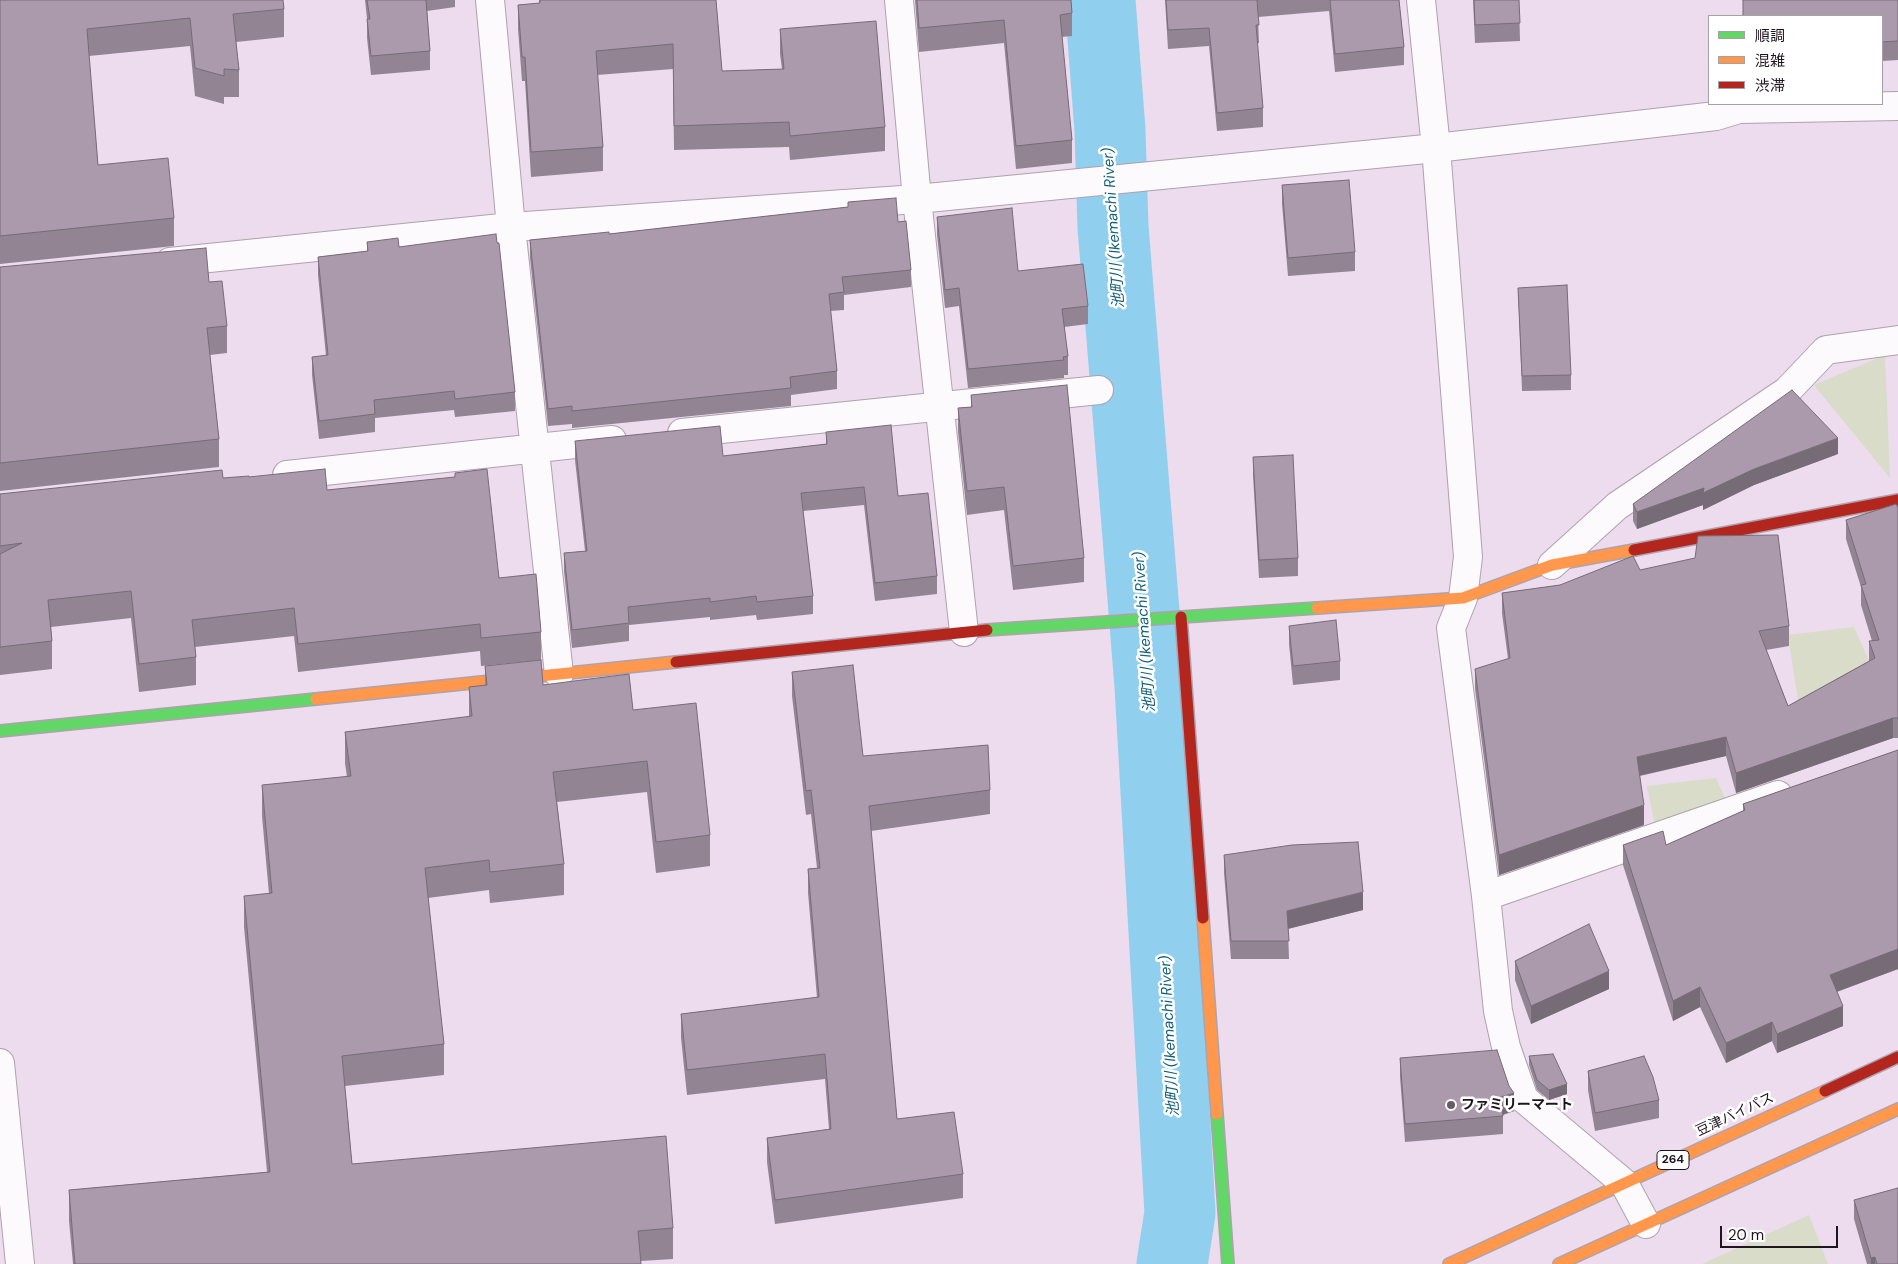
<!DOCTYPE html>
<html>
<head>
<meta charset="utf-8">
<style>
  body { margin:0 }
  #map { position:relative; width:1898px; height:1264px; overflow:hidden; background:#ecdced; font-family:"DM Sans","Noto Sans JP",sans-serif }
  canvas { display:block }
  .legend { position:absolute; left:1708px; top:15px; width:175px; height:90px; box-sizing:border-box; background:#fff; border:1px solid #a5a1a5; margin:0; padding:6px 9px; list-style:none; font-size:15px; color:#1f151f }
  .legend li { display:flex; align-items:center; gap:10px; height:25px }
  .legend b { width:25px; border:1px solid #a5a1a5 }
  .scale { position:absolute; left:1720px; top:1226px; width:118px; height:22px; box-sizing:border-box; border:2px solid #1f151f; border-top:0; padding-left:6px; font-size:15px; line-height:18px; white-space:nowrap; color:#1f151f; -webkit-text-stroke:4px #fff; paint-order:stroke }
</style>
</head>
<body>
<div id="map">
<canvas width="1898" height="1264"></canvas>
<ul class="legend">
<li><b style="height:6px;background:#63d668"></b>順調</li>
<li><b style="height:6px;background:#ff974d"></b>混雑</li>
<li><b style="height:6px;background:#b3261e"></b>渋滞</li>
</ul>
<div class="scale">20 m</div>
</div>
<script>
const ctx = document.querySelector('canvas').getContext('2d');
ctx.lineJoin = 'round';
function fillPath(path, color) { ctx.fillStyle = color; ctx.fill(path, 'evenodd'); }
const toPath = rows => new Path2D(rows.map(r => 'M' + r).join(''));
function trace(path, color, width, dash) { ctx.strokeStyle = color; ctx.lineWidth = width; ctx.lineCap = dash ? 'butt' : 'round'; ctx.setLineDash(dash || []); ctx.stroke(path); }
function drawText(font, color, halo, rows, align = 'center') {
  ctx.font = font + ' "DM Sans","Noto Sans JP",sans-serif'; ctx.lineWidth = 5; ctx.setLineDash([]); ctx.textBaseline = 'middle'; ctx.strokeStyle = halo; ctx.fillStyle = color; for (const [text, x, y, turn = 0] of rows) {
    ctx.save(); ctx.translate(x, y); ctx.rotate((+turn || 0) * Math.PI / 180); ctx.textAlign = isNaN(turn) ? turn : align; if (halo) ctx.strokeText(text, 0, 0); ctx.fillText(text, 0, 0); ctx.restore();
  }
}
const green = toPath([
  [1885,355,1890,478,1814,385],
  [1854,627,1869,661,1877,709,1799,707,1788,635],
  [1716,778,1726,800,1655,826,1647,786],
  [1809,1215,1828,1264,1702,1264]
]);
const river = toPath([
  [1100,0,1110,130,1113,227,1150,686,1180,1213,1172,1264]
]);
const street = toPath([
  [490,0,511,227,559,674],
  [899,0,917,199,964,632],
  [1421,0,1436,148,1468,557,1463,598,1451,628,1486,896,1498,1011,1506,1047,1524,1099,1624,1183,1646,1224],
  [170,262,511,227,917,199,1436,148,1716,116,1739,109,1898,106],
  [682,433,1099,390],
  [287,475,612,440],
  [1552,565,1617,506,1787,391,1826,350,1898,340],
  [1486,896,1778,795],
  [0,1063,20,1264]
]);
const fast = toPath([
  [987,630,1317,608],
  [0,731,316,699],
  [1217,1114,1228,1264]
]);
const slow = toPath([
  [1317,608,1463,598,1552,565,1634,550],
  [316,699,676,662],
  [1203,918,1217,1114],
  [1449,1264,1825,1091],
  [1559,1264,1898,1109]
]);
const jam = toPath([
  [1634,550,1898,500],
  [1181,617,1203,918],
  [676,662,987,630],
  [1825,1091,1898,1057]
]);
const wall = toPath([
  [0,0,284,9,284,37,236,42,239,70,239,97,224,97,224,104,195,96,190,46,89,56,98,165,174,218,174,246,0,264],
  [365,0,455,0,455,7,427,11,430,51,430,70,371,75,367,38,367,19],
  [539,0,716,0,722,71,782,69,780,54,780,29,885,127,885,151,790,160,789,147,674,150,673,69,597,75,603,147,603,171,531,177,525,81,522,81,518,29,518,5,539,3],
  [915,0,1071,0,1072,13,1072,36,1062,37,1072,140,1072,163,1016,169,1004,43,919,52],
  [1165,0,1399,0,1404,47,1404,65,1335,72,1329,11,1258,17,1259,43,1257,43,1263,108,1263,127,1217,131,1209,46,1168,49],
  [1473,0,1519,0,1520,41,1475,43],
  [1898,0,1898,60,1882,61,1882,16],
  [1282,185,1355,252,1355,271,1288,276,1282,204],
  [848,202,898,222,911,270,911,287,844,295,844,310,830,311,837,371,837,389,791,395,791,406,572,428,572,424,548,426,530,258,530,240,609,234,848,207],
  [937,217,1018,271,1088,306,1088,324,1064,327,1068,356,1068,375,1064,375,1064,378,968,388,959,306,945,308,937,235],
  [367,242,399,247,515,392,515,411,455,417,454,410,375,418,375,432,319,439,312,375,312,357,326,356,318,275,318,257,367,251],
  [0,267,209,282,227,326,227,353,210,355,219,439,219,467,0,491],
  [1518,288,1571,375,1571,390,1522,391],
  [971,395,1084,558,1084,582,1013,590,1004,510,967,515,958,432,958,408,971,407],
  [826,432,898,496,937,576,937,594,875,601,864,505,803,511,813,596,813,614,757,620,756,615,710,620,710,617,629,625,629,641,572,648,564,571,564,553,585,551,575,460,575,441,723,456,826,444],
  [1838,454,1754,485,1703,510,1703,505,1637,529,1633,521,1633,504],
  [1253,457,1298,558,1298,576,1259,578,1253,475],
  [455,473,499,578,541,632,541,660,481,666,480,651,298,672,294,636,195,647,196,657,196,685,139,692,131,618,51,627,52,641,52,669,0,675,0,494,223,478,249,477,327,490,455,477],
  [1898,508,1898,738,1893,738,1736,793,1726,756,1640,776,1644,825,1499,875,1475,689,1475,669,1508,659,1502,613,1502,593,1560,585,1640,570,1789,626,1789,646,1766,650,1788,706,1869,661,1869,641,1872,641,1861,605,1861,587,1846,539,1846,520],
  [1289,626,1340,661,1340,680,1293,685,1289,644],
  [485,666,543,685,633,710,710,835,710,866,656,873,647,792,557,802,564,864,564,895,490,903,489,890,428,898,444,1044,444,1075,345,1086,352,1164,673,1228,673,1259,641,1261,641,1264,73,1264,69,1221,69,1190,267,1172,244,927,244,896,269,894,262,816,262,785,347,777,345,763,345,732,469,717,469,687,485,685],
  [792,672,863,756,990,790,990,814,871,831,897,1119,963,1174,963,1198,775,1224,767,1162,767,1138,829,1129,825,1079,687,1095,681,1038,681,1014,817,998,808,893,808,869,817,868,811,814,806,815,792,696],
  [1898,750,1898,969,1837,992,1843,1026,1777,1053,1772,1041,1726,1063,1700,1007,1673,1021,1623,865,1623,845,1666,845,1743,811,1743,804],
  [1224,855,1363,910,1288,929,1289,959,1231,959,1224,873],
  [1515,961,1609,989,1531,1024,1515,980],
  [1529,1056,1567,1094,1549,1100,1537,1090,1529,1065],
  [1400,1058,1514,1111,1503,1115,1503,1134,1405,1142,1400,1077],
  [1588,1071,1659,1100,1659,1118,1595,1131,1588,1090],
  [1854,1200,1898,1264,1867,1264,1854,1219]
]);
const shadedWall = toPath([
  [1838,438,1838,454,1754,485,1703,510,1703,505,1637,529,1637,512,1704,488,1754,469],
  [1893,718,1893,738,1736,793,1736,773],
  [1726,737,1726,756,1637,776,1637,757],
  [1644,805,1644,825,1499,875,1499,855],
  [1363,892,1363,910,1287,929,1287,911],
  [1898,949,1898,969,1830,994,1830,975],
  [1609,971,1609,989,1531,1024,1531,1006],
  [1700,987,1700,1007,1673,1021,1673,1001],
  [1843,1006,1843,1026,1777,1053,1777,1034],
  [1772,1022,1772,1041,1726,1063,1726,1043],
  [1567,1084,1567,1094,1549,1100,1549,1090],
  [1514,1093,1514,1111,1501,1115,1501,1097],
  [1875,1257,1875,1264,1871,1264,1871,1258]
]);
const building = toPath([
  [0,0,283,0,284,9,233,14,239,70,224,69,224,76,195,68,190,18,87,29,98,165,168,158,174,218,0,236,0,0],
  [367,0,426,0,430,51,371,56,367,19,370,19,367,0],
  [540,0,716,0,722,71,784,69,780,29,876,21,885,127,790,136,789,122,674,126,673,44,596,51,603,147,531,152,525,57,522,57,518,5,540,3,540,0],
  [917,0,1071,0,1072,13,1060,15,1072,140,1016,146,1004,20,919,28,917,0],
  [1166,0,1257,0,1259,25,1256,25,1263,108,1217,113,1209,28,1168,30,1166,0],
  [1330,0,1399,0,1404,47,1335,54,1330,0],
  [1474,0,1519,0,1520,23,1475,25,1474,0],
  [1743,0,1898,0,1898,41,1882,42,1882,16,1743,16,1743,0],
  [1349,180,1355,252,1288,258,1282,185,1349,180],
  [896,198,898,222,906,221,911,270,842,277,844,292,829,294,837,371,790,377,791,388,572,411,572,406,548,409,530,240,609,232,609,234,732,220,848,207,848,202,896,198],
  [1012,208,1018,271,1083,264,1088,306,1062,309,1068,356,1063,357,1064,360,968,369,959,288,945,290,937,217,1012,208],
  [496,234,497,243,499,243,515,392,455,399,454,391,374,400,375,414,319,421,312,357,328,355,318,257,368,251,367,242,398,238,399,247,496,234],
  [206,248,209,282,222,281,227,326,207,328,219,439,0,463,0,267,206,248],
  [1567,285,1571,375,1522,376,1518,288,1567,285],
  [1067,385,1084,558,1013,566,1004,487,967,491,958,408,972,407,971,395,1067,385],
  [1792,390,1838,438,1754,469,1703,493,1704,488,1637,512,1633,504,1792,390],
  [891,425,898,496,928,493,937,576,875,583,864,487,801,493,813,596,757,602,756,596,710,602,710,598,628,607,629,623,572,630,564,553,587,551,575,441,720,426,723,456,827,444,826,432,891,425],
  [1293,455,1298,558,1259,560,1253,457,1293,455],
  [325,469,327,490,455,477,455,473,487,469,499,578,536,574,541,632,481,638,480,624,298,644,294,608,192,620,196,657,139,664,131,591,48,600,52,641,0,647,0,554,22,543,0,546,0,494,222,470,223,478,249,476,249,477,325,469],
  [1896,504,1898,508,1898,718,1893,718,1736,773,1726,737,1637,757,1644,805,1499,855,1475,669,1510,658,1502,593,1560,585,1633,556,1640,570,1695,558,1698,536,1778,535,1789,626,1759,631,1788,706,1875,658,1869,641,1879,640,1861,585,1866,584,1846,520,1896,504],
  [1336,620,1340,661,1293,666,1289,626,1336,620],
  [541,660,543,685,629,674,633,710,696,703,710,835,656,842,647,761,553,772,564,864,490,872,489,860,425,868,444,1044,342,1056,352,1164,666,1136,673,1228,638,1231,641,1264,75,1264,69,1190,270,1172,244,896,272,893,262,785,351,776,345,732,472,716,469,687,487,685,485,666,541,660],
  [853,665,863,756,988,745,990,790,869,806,897,1119,954,1112,963,1174,775,1200,767,1138,831,1129,825,1054,687,1070,681,1014,819,997,808,869,820,868,811,790,806,791,792,672,853,665],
  [1898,750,1898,949,1830,975,1843,1006,1777,1034,1772,1022,1726,1043,1700,987,1673,1001,1623,845,1663,831,1666,845,1745,810,1743,804,1898,750],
  [1358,842,1363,892,1287,911,1289,941,1231,941,1224,855,1292,845,1358,842],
  [1589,924,1609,971,1531,1006,1515,961,1589,924],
  [1497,1050,1509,1086,1514,1093,1501,1097,1503,1116,1405,1124,1400,1058,1497,1050],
  [1553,1054,1567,1084,1549,1090,1537,1080,1529,1056,1553,1054],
  [1644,1056,1653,1077,1659,1100,1595,1113,1588,1071,1644,1056],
  [1898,1188,1898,1264,1877,1264,1875,1257,1871,1258,1854,1200,1898,1188]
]);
const markers = [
  [1451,1105,5,"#675b67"]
];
const shields = [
  [1673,1160,32]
];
const shieldNames = [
  ["264",1673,1160]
];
const poiNames = [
  ["ファミリーマート",1461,1105]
];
const streetNames = [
  ["豆津バイパス",1735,1115,-25]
];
const waterNames = [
  ["池町川 (Ikemachi River)",1114,228,-94],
  ["池町川 (Ikemachi River)",1145,632,-94],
  ["池町川 (Ikemachi River)",1170,1036,-93]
];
fillPath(green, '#d8dcc8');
trace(river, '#91cfee', 71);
trace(street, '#aea2ae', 30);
trace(fast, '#aea2ae', 14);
trace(slow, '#aea2ae', 14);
trace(jam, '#aea2ae', 14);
trace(street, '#fcfafc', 28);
trace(fast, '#63d668', 11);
trace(slow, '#ff974d', 11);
trace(jam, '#b3261e', 11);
fillPath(wall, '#938494');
fillPath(shadedWall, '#786b78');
fillPath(building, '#ab99ac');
trace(building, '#786b78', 1);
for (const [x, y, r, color] of markers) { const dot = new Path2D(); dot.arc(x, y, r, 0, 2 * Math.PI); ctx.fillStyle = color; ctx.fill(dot); trace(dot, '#fff', 2); }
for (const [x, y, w] of shields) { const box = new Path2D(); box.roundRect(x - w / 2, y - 9.5, w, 19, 4); ctx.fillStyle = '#fff'; ctx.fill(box); trace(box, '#1f151f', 1); }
drawText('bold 12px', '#1f151f', null, shieldNames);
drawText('bold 14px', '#1f151f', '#fff', poiNames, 'left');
drawText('14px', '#1f151f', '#fff', streetNames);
drawText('italic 15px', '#125f79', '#fff', waterNames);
</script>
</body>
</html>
